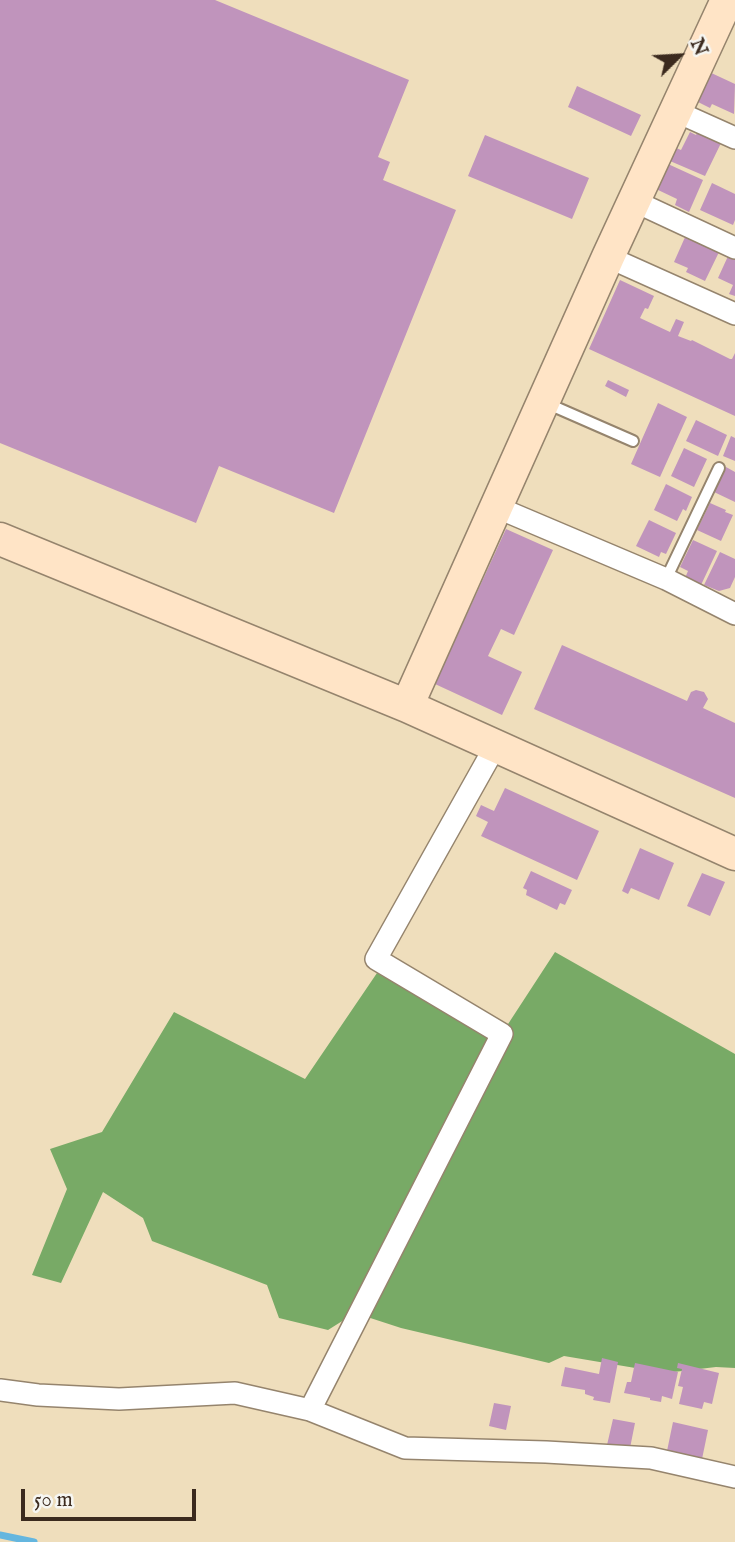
<!DOCTYPE html>
<html>
<head>
<meta charset="utf-8">
<style>
  body { margin:0 }
  #map { position:relative; width:735px; height:1542px; overflow:hidden; background:#efdebc; font-family:"IM FELL English",serif }
  canvas { display:block }
  .north { position:absolute; left:644px; top:21px; width:70px; height:70px; -webkit-text-stroke:5px #f6f6f2; paint-order:stroke; rotate:66deg; font-size:19px; font-weight:700; line-height:28px; text-align:center; color:#3b2a1e }
  .north::after { content:''; display:block; margin:auto; width:24px; height:32px; background:#3b2a1e; clip-path:polygon(50% 0,100% 100%,50% 72%,0 100%) }
  .scale { position:absolute; left:21px; top:1489px; width:175px; height:32px; box-sizing:border-box; border:4px solid #3b2a1e; border-top:0; padding-left:9px; font-size:21px; line-height:24px; white-space:nowrap; color:#3b2a1e; -webkit-text-stroke:5px #f6f6f2; paint-order:stroke }
</style>
</head>
<body>
<div id="map">
<canvas width="735" height="1542"></canvas>
<div class="north">N</div>
<div class="scale">50 m</div>
</div>
<script>
const ctx = document.querySelector('canvas').getContext('2d');
ctx.lineJoin = 'round';
function fillPath(path, color) { ctx.fillStyle = color; ctx.fill(path, 'evenodd'); }
const toPath = rows => new Path2D(rows.map(r => 'M' + r).join(''));
function trace(path, color, width, dash) { ctx.strokeStyle = color; ctx.lineWidth = width; ctx.lineCap = dash ? 'butt' : 'round'; ctx.setLineDash(dash || []); ctx.stroke(path); }
const forest = toPath([
  [555,952,735,1054,735,1368,716,1367,665,1373,564,1356,549,1363,401,1328,355,1313,328,1330,279,1318,267,1285,152,1241,143,1218,103,1192,61,1283,32,1275,67,1189,50,1149,102,1132,174,1012,305,1079,377,973,497,1041]
]);
const stream = toPath([
  [0,1535,34,1542]
]);
const building = toPath([
  [0,0,215,0,409,80,378,157,390,162,383,180,456,210,334,513,219,466,196,523,0,443],
  [707,71,735,84,734,114,712,104,710,108,694,100],
  [577,86,641,115,631,136,568,107],
  [698,130,722,141,705,176,670,161,676,148,681,150,690,132,696,135],
  [485,135,589,178,572,219,468,176],
  [668,164,703,180,689,212,675,205,677,199,656,189],
  [712,183,735,194,735,220,733,225,700,210],
  [686,235,720,250,705,281,686,272,688,268,674,262],
  [729,254,735,256,735,296,729,294,733,285,718,278],
  [620,280,654,296,648,309,645,308,640,318,670,332,676,319,684,322,678,336,691,341,692,340,730,359,732,359,735,353,735,416,589,349],
  [608,380,629,390,626,397,605,386],
  [658,403,687,417,660,477,631,464],
  [696,420,727,435,718,456,686,441],
  [731,436,735,438,735,461,723,456],
  [684,448,707,459,694,487,671,476],
  [726,467,735,472,735,502,714,492],
  [666,484,692,497,686,511,683,509,677,521,654,510],
  [710,503,726,510,725,512,733,515,721,541,697,530],
  [649,520,676,533,666,554,661,552,659,557,636,546],
  [506,529,553,550,514,635,501,629,488,656,522,672,502,715,435,684],
  [693,540,717,551,701,585,685,578,688,571,680,567],
  [720,552,735,559,735,577,730,588,719,591,704,585],
  [562,645,687,701,691,692,696,690,704,692,708,699,703,708,735,723,735,798,534,709],
  [505,788,599,831,577,880,481,836,488,822,476,816,481,805,494,811],
  [640,848,674,863,659,900,631,888,628,894,622,891],
  [531,871,572,890,565,905,560,903,557,910,526,895,527,890,523,888],
  [702,873,725,882,710,916,687,906],
  [602,1358,618,1362,610,1403,593,1400,594,1397,585,1394,585,1390,561,1386,565,1367,599,1374],
  [635,1363,678,1372,672,1399,662,1396,661,1402,650,1400,650,1398,624,1393,627,1382,631,1382],
  [678,1363,719,1373,712,1404,704,1402,702,1409,679,1404,683,1387,678,1386,682,1369,677,1368],
  [494,1403,511,1406,506,1430,489,1426],
  [613,1419,635,1423,630,1448,607,1445],
  [673,1422,708,1430,702,1459,667,1451]
]);
const lane = toPath([
  [546,403,633,441],
  [666,579,719,468]
]);
const street = toPath([
  [675,111,735,138],
  [634,201,735,248],
  [608,257,735,314],
  [496,507,666,579,735,614],
  [0,1390,38,1395,119,1399,235,1393,310,1410,405,1448,546,1452,651,1458,735,1477],
  [310,1410,502,1034,376,959,496,745]
]);
const secondary = toPath([
  [0,539,407,706,735,854],
  [407,706,608,257,727,0]
]);
fillPath(forest, '#78aa66');
trace(stream, '#64b6df', 7);
fillPath(building, '#c094bc');
trace(lane, '#95846d', 14);
trace(street, '#95846d', 24);
trace(secondary, '#95846d', 35);
trace(lane, '#fff', 10);
trace(street, '#fff', 21);
trace(secondary, '#ffe4c6', 32);
</script>
</body>
</html>
